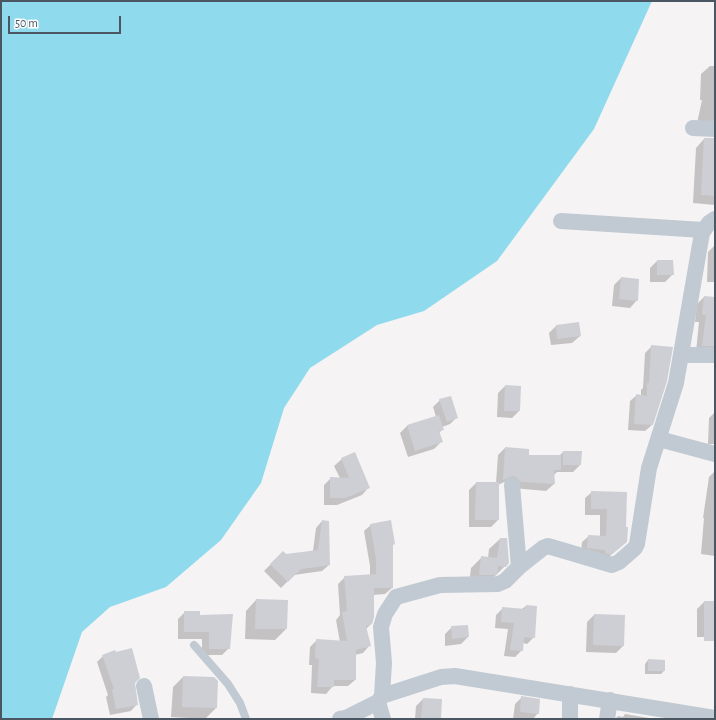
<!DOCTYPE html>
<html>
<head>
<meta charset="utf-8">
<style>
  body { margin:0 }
  #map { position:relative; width:716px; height:720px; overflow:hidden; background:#f5f3f3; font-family:"Alegreya Sans",sans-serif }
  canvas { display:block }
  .frame { position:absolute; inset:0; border:2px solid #4a5661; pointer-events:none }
  .scale { position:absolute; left:8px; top:16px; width:113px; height:18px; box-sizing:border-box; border:2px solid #4a5661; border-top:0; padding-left:5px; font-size:12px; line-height:14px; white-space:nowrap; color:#4a5661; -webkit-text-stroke:3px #fff; paint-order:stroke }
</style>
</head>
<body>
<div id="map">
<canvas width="716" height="720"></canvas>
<div class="frame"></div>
<div class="scale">50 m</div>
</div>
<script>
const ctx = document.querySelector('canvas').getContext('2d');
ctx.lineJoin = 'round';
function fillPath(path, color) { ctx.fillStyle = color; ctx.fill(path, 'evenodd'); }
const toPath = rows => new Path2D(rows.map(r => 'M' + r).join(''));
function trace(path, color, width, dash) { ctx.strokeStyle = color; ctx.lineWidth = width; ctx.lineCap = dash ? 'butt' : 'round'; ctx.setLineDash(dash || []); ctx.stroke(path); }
const water = toPath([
  [1,1,652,1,594,129,497,261,424,311,377,325,310,368,284,408,261,483,221,540,166,587,110,607,82,632,52,719,1,719]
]);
const shadow = toPath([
  [710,66,715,66,715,134,696,128,702,100,700,100,701,74],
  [704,139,715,139,715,205,693,203,696,148],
  [715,245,715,282,707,282,708,252],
  [657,261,672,275,665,282,650,282,650,268],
  [621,278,637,300,630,308,612,306,614,285],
  [704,297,715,298,715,356,696,352,699,322,695,322,697,304],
  [556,326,580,336,572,343,551,345,549,333],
  [652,346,652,425,645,431,628,430,630,401,637,395,641,396,641,390,643,388,645,353],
  [505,386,519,411,512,418,497,417,498,393],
  [440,400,457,417,450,424,442,427,443,429,439,433,441,442,434,449,408,457,400,433,407,426,436,417,433,407],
  [715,412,715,444,708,444,709,418],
  [505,448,528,456,559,456,563,452,580,465,573,472,557,472,553,476,554,484,546,491,513,488,509,483,504,482,498,485,498,520,491,527,469,527,469,490,476,483,496,483,498,455],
  [342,459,369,487,362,495,337,505,324,505,324,485,331,478,340,478,334,466],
  [715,471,715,556,701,554,704,518,703,518,709,477],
  [592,492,625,528,626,542,604,561,581,554,582,542,589,536,600,537,600,515,585,515,585,498],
  [322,521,329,565,322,571,294,575,281,588,264,571,283,552,286,555,313,551,316,528],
  [371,525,394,544,392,546,392,588,385,594,373,595,371,624,366,629,369,646,363,653,355,655,355,680,348,686,333,686,326,694,311,693,312,665,309,665,310,647,317,640,340,642,336,620,340,615,338,584,345,577,370,575,370,566,364,531],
  [500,539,506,539,508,563,494,577,469,585,471,568,482,557,488,558,489,549],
  [256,600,286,629,275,640,245,639,246,611],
  [704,602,715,602,715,637,697,637,697,609],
  [526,606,534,637,527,644,523,643,522,650,515,657,504,656,508,629,495,628,496,615,503,608,522,609],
  [185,612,199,616,229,648,222,655,202,655,202,639,178,639,178,619],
  [594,615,623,646,616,653,586,652,587,622],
  [452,627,468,637,461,644,445,646,445,634],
  [103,656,134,683,137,704,131,711,110,715,106,697,108,695,97,662],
  [648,660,664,671,661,674,645,674,645,664],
  [183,677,216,708,205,719,171,717,173,687],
  [522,697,538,713,533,719,513,719,515,704],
  [423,699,440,719,415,719,416,706],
  [625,714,655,719,615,719,618,716,623,717]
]);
const building = toPath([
  [704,138,715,138,715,196,701,195],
  [657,260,673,260,674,275,657,275],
  [621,277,639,279,638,301,619,299],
  [704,296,715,297,715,346,702,346,706,315,702,315],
  [579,322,581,336,557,339,556,325],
  [651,345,673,347,667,381,653,425,634,424,636,394,647,396,647,383,649,383],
  [505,385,521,386,520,411,504,411],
  [451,396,458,418,447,422,439,399],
  [439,415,444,430,439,431,443,442,415,451,407,425],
  [505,447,529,449,529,455,561,455,561,470,554,470,555,484,521,482,516,477,512,476,503,480],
  [563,451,582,451,581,465,563,465],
  [355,452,370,488,345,498,330,498,330,477,349,478,341,458],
  [476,482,499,482,499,520,475,520],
  [591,491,627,492,626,527,628,527,627,542,611,555,605,553,605,550,587,548,588,535,606,536,607,509,591,509],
  [322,520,329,521,330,565,301,569,288,582,270,564,283,551,286,554,318,550],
  [391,520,395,544,393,545,393,588,374,588,374,617,372,624,366,626,371,646,356,650,356,680,334,680,334,687,317,687,319,659,315,658,316,639,347,641,342,612,347,611,344,576,376,574,376,559,370,524],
  [500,538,507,538,509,563,506,567,498,566,497,574,496,575,479,575,481,556,497,558],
  [256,599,288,600,287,629,255,629],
  [704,601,715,601,715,641,704,641],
  [526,605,537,606,535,638,524,637,523,651,510,650,514,623,501,622,502,607,525,609],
  [184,611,200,611,200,615,233,614,230,649,209,649,209,632,184,632],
  [594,614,625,615,624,646,593,645],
  [468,625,469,637,452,639,451,626],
  [132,648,140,678,135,683,138,705,116,709,112,690,114,689,102,655,115,650,116,652],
  [648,659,665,660,665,671,648,671],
  [183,676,214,677,218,681,217,708,182,707],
  [521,696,540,699,539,714,520,712],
  [423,698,442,699,441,719,421,719]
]);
const lane = toPath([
  [194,645,228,684,240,703,246,719]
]);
const street = toPath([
  [693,128,715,129],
  [561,221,703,230],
  [681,355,715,355],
  [659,439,715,454],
  [512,485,519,567],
  [144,686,151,719],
  [570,694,570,719],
  [382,696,441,677,455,676,715,718],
  [378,702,383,719],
  [340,719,346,718,378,702,382,696,384,663,381,627,385,614,396,597,440,585,498,584,505,581,519,567,543,548,548,546,612,565,619,562,635,548,637,544,649,468,676,383,702,233,709,223,715,219],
  [607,719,610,700]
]);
fillPath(water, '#90daee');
fillPath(shadow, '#0003');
fillPath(building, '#cdcfd5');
trace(lane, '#c1cad2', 8);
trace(street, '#c1cad2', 16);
</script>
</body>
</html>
